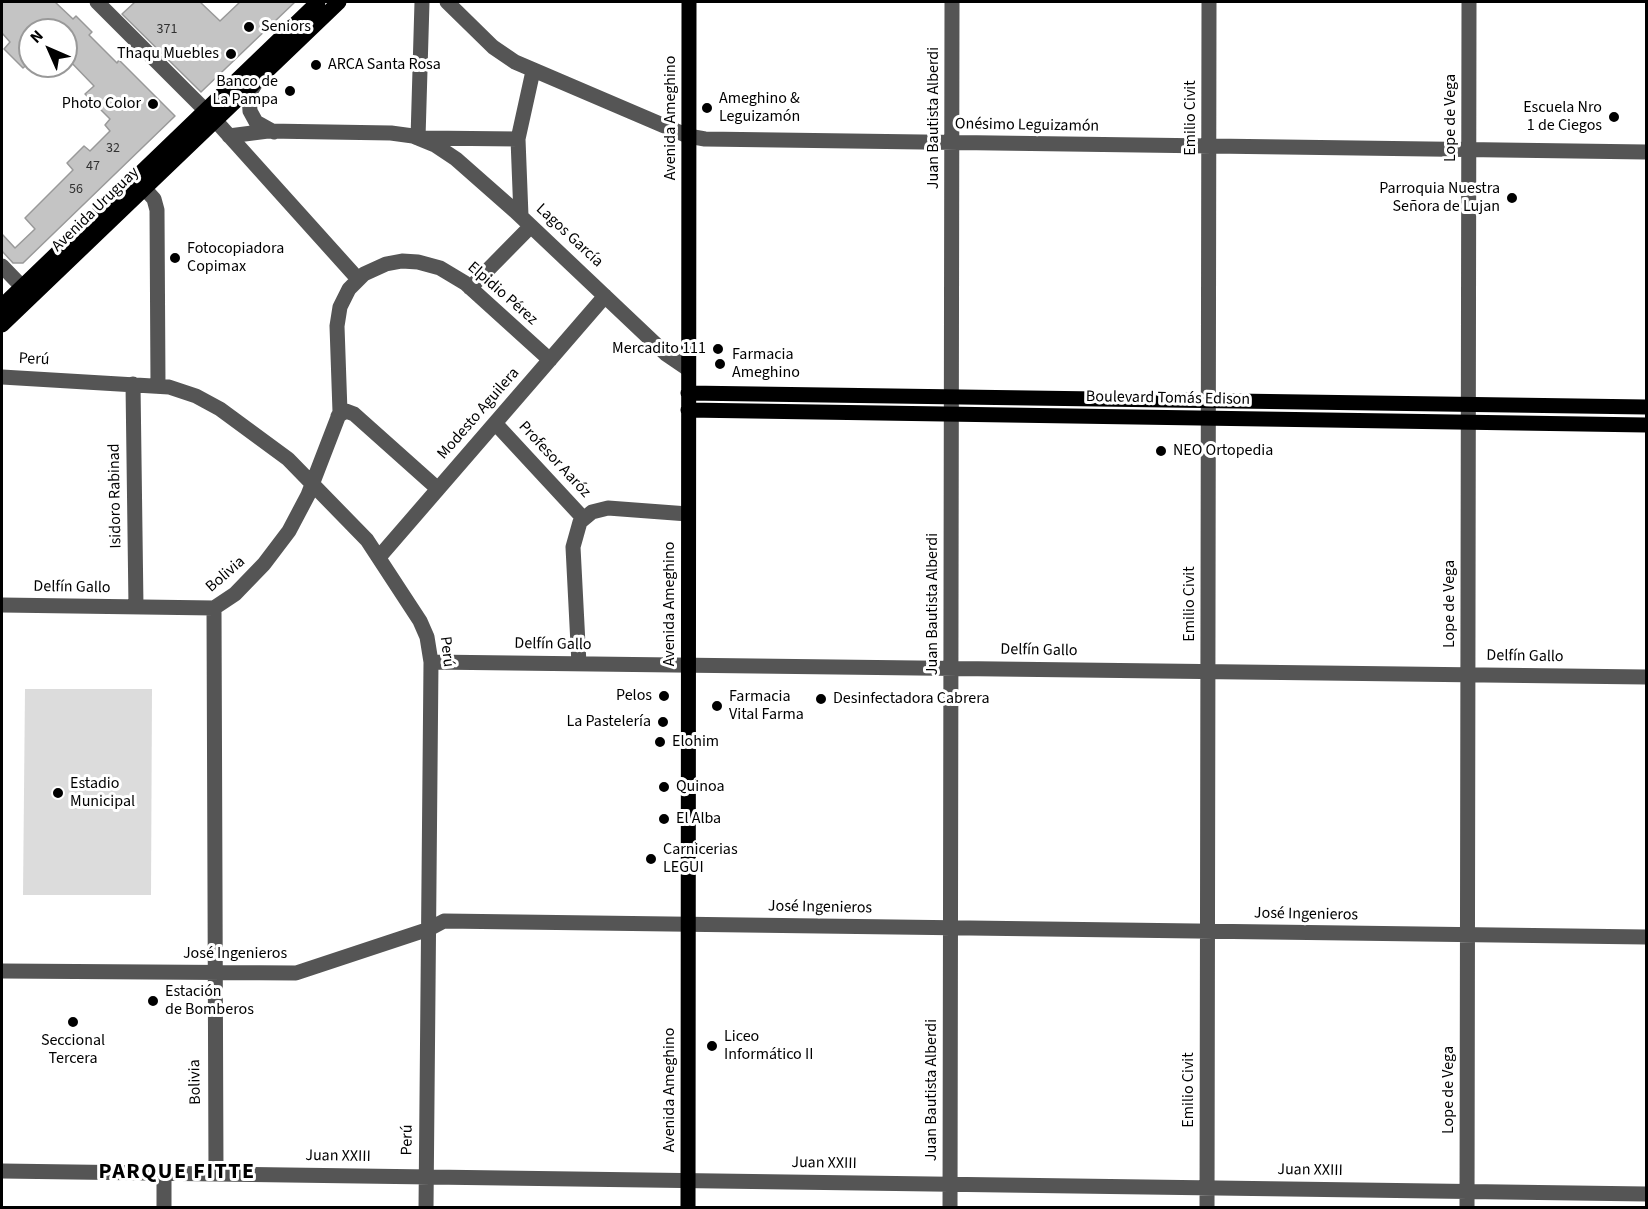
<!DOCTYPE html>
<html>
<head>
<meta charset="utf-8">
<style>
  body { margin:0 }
  #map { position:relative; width:1648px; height:1209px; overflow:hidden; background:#fff; font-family:"Source Sans 3",sans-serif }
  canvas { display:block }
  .frame { position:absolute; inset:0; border:3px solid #000; pointer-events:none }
  .north { position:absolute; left:18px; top:18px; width:60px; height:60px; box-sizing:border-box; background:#fff; border:2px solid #999; border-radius:50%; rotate:315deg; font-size:16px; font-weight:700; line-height:24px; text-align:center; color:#000 }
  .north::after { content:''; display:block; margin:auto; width:21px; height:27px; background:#000; clip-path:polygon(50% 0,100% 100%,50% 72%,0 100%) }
</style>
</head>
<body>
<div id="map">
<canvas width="1648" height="1209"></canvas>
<div class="frame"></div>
<div class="north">N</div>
</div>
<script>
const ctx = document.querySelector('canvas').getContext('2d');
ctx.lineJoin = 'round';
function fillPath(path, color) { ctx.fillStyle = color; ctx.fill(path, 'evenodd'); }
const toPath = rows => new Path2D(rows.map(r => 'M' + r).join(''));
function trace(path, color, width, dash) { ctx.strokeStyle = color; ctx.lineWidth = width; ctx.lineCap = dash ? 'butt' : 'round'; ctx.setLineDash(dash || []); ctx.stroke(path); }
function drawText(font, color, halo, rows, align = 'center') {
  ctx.font = font + ' "Source Sans 3",sans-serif'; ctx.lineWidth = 6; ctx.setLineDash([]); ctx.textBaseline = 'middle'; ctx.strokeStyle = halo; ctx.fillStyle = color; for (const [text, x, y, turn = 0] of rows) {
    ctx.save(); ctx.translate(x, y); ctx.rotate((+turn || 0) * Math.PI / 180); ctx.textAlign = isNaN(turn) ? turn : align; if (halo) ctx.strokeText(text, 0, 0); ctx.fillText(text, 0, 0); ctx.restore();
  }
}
const green = toPath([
  [25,689,152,689,151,895,23,895]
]);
const building = toPath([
  [2,2,55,2,73,19,76,16,92,32,89,35,117,63,119,60,175,116,23,263,13,263,2,251,2,234,15,248,35,229,25,218,73,170,67,163,84,146,90,151,110,131,105,125,110,119,85,94,94,86,66,57,66,30,30,30,30,62,23,68,4,49,10,42,2,33,2,2],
  [135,2,200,2,220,21,240,2,295,2,201,92,122,14,135,2]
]);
const minor = toPath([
  [97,2,215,120,358,279],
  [447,2,493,47,515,62,688,136,705,139,1646,152],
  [257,81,249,94,250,111,256,122,274,132],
  [229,136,268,131,391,133,413,136,435,145,456,159,515,211,666,354,688,369],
  [418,138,422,2],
  [424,138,518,139],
  [144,188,154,199,157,210,158,386],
  [521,216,518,139,533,71],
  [2,266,31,296],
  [470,288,531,226],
  [2,377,169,387,196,396,220,409,288,459,367,540,420,621,427,637,431,662,426,1208],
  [133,384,136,607],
  [338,416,346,411,354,414,438,489],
  [495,423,583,518],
  [380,556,605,296],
  [2,605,214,608],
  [214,608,235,594,264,564,289,531,308,495,340,412,337,326,340,307,349,289,364,274,386,264,402,261,418,262,440,268,465,283,550,360],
  [214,608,216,1174],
  [431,662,1646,677],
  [579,664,573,547,580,522,592,512,608,508,688,514],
  [2,971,296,973,429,929,444,921,1646,937],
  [2,1171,1646,1194],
  [164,1208,164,1173],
  [950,1208,952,2],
  [1207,1208,1209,2],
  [1467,1208,1469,2]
]);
const major = toPath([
  [2,306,318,2],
  [2,325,339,2],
  [688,393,1646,407],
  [688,410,1646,425],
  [688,1208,689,2]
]);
const markers = [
  [249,27,6,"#000"],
  [231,54,6,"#000"],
  [316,65,6,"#000"],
  [290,91,6,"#000"],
  [153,104,6,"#000"],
  [707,108,6,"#000"],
  [1614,117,6,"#000"],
  [1512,198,6,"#000"],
  [175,258,6,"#000"],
  [718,349,6,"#000"],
  [720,364,6,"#000"],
  [1161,451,6,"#000"],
  [664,696,6,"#000"],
  [821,699,6,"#000"],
  [717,706,6,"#000"],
  [663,722,6,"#000"],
  [660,742,6,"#000"],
  [664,787,6,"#000"],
  [58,793,6,"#000"],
  [664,819,6,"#000"],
  [651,859,6,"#000"],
  [153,1001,6,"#000"],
  [73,1022,6,"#000"],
  [712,1046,6,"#000"]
];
const numberNames = [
  ["371",167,30],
  ["32",113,149],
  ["47",93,167],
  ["56",76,190]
];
const poiNames = [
  ["Seniors",261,27],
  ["Thaqu Muebles",219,54,"right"],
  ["ARCA Santa Rosa",328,65],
  ["Banco de",278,82,"right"],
  ["La Pampa",278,100,"right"],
  ["Ameghino &",719,99],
  ["Leguizamón",719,117],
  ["Photo Color",141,104,"right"],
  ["Escuela Nro",1602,108,"right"],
  ["1 de Ciegos",1602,126,"right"],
  ["Parroquia Nuestra",1500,189,"right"],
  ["Señora de Lujan",1500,207,"right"],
  ["Fotocopiadora",187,249],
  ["Copimax",187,267],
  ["Mercadito 111",706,349,"right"],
  ["Farmacia",732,355],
  ["Ameghino",732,373],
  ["NEO Ortopedia",1173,451],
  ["Pelos",652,696,"right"],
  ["Farmacia",729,697],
  ["Vital Farma",729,715],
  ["Desinfectadora Cabrera",833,699],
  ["La Pastelería",651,722,"right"],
  ["Elohim",672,742],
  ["Estadio",70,784],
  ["Municipal",70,802],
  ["Quinoa",676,787],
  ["El Alba",676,819],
  ["Carnicerias",663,850],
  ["LEGUI",663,868],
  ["Estación",165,992],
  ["de Bomberos",165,1010],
  ["Liceo",724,1037],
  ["Informático II",724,1055],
  ["Seccional",73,1041,"center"],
  ["Tercera",73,1059,"center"]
];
const streetNames = [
  ["Avenida Ameghino",671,118,-90],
  ["Juan Bautista Alberdi",934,118,-90],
  ["Emilio Civit",1191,118,-90],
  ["Lope de Vega",1451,118,-90],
  ["Onésimo Leguizamón",1027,126,1],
  ["Avenida Uruguay",96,210,-44],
  ["Lagos García",569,236,43],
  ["Elpidio Pérez",502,294,41],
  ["Perú",34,360,3],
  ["Boulevard Tomás Edison",1168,399,1],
  ["Modesto Aguilera",479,414,-49],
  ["Profesor Aaróz",554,460,47],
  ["Isidoro Rabinad",116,496,-91],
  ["Bolivia",226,575,-41],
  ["Delfín Gallo",72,588,1],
  ["Avenida Ameghino",670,604,-90],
  ["Juan Bautista Alberdi",933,604,-90],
  ["Emilio Civit",1190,604,-90],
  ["Lope de Vega",1450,604,-90],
  ["Delfín Gallo",553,645,1],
  ["Delfín Gallo",1039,651,1],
  ["Perú",446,652,83],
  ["Delfín Gallo",1525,657,1],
  ["José Ingenieros",820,908,1],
  ["José Ingenieros",1306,915,1],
  ["José Ingenieros",235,954],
  ["Bolivia",196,1082,-91],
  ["Avenida Ameghino",670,1090,-90],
  ["Juan Bautista Alberdi",932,1090,-90],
  ["Emilio Civit",1189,1090,-90],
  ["Lope de Vega",1449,1090,-90],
  ["Perú",408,1140,-89],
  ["Juan XXIII",338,1157,1],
  ["Juan XXIII",824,1164,1],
  ["Juan XXIII",1310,1171,1]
];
const districtNames = [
  ["PARQUE FITTE",177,1173]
];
fillPath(green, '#dcdcdc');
fillPath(building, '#c4c4c4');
trace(building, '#999', 1.5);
trace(minor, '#555', 15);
trace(major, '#000', 15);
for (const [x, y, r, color] of markers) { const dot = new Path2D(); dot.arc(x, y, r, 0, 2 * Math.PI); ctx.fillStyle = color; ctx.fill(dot); trace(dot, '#fff', 2); }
drawText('14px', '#313131', null, numberNames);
drawText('16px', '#000', '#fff', poiNames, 'left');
drawText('16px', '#000', '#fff', streetNames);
ctx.letterSpacing = '1.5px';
drawText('bold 22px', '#000', '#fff', districtNames);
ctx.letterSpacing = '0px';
</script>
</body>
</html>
